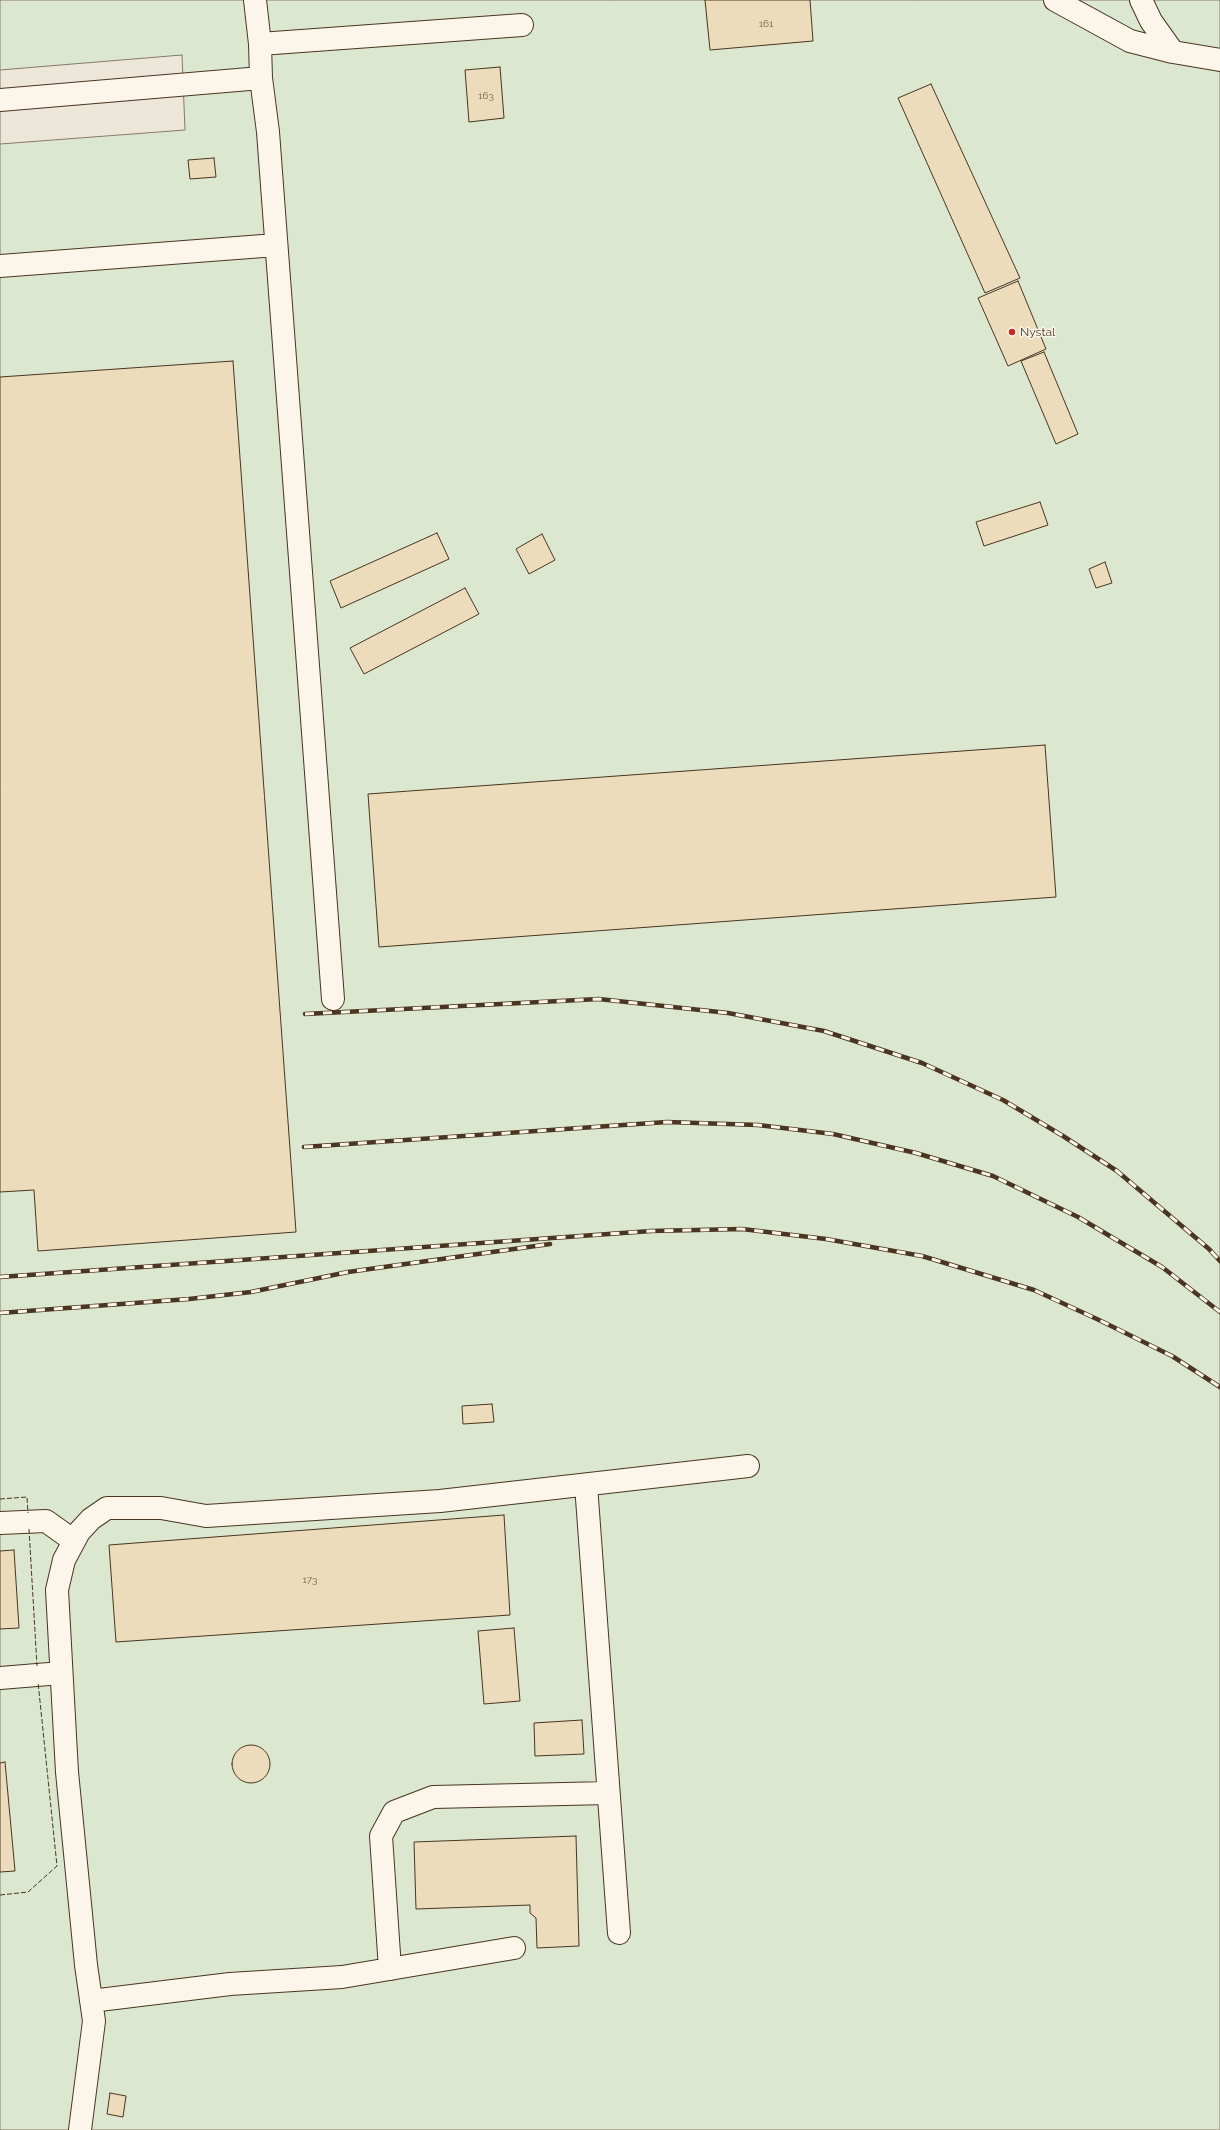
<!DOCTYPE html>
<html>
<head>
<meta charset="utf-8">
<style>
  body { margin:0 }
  canvas { display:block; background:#fbf6e9 }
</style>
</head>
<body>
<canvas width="1220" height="2130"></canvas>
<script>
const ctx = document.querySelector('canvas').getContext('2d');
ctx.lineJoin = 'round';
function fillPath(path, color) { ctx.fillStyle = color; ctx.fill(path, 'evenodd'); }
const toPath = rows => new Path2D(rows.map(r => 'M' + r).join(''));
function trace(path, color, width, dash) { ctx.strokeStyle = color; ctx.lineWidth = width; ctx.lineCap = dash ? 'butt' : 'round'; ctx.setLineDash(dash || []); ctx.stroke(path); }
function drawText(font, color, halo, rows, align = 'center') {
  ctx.font = font + ' Raleway,sans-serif'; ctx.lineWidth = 3; ctx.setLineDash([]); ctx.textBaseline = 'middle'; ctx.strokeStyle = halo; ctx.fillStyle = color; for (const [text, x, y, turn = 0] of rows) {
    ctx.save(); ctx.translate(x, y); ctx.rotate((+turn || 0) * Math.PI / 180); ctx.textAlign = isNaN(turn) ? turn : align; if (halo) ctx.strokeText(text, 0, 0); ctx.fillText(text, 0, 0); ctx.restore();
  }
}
const green = toPath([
  [0,0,1220,0,1220,2130,0,2130,0,0]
]);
const parking = toPath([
  [182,55,185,130,0,144,0,70,182,55]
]);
const building = toPath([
  [705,0,810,0,813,41,710,50,705,0],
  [500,67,504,118,469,122,465,70,500,67],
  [931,84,1020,278,985,293,898,98,931,84],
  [214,158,216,177,190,179,188,160,214,158],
  [1018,281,1046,349,1008,366,978,298,1018,281],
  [1044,352,1078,434,1056,444,1021,361,1044,352],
  [233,361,296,1232,38,1251,34,1190,0,1192,0,377,233,361],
  [1040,502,1048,525,984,546,976,522,1040,502],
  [437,533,449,559,341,608,330,581,437,533],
  [542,534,555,560,529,574,516,549,542,534],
  [1105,562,1112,583,1096,588,1089,569,1105,562],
  [465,588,479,614,364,674,350,648,465,588],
  [1045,745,1056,897,379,947,368,794,1045,745],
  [492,1404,494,1422,463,1424,462,1406,492,1404],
  [504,1515,510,1615,116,1642,109,1545,504,1515],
  [14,1550,19,1628,0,1629,0,1551,14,1550],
  [514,1628,520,1701,484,1704,478,1631,514,1628],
  [582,1720,584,1754,535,1756,534,1723,582,1720],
  '232 1764a19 19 0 1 1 38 0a19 19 0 1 1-38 0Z',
  [5,1762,15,1871,0,1872,0,1763,5,1762],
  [576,1836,579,1946,537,1948,536,1918,530,1913,530,1905,416,1909,414,1842,576,1836],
  [110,2093,126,2096,123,2117,107,2114,110,2093]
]);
const minor = toPath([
  [1055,0,1130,41,1173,52,1220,60],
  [1141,0,1151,21,1173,52],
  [260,44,522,25],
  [261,78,268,132,333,999],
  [0,100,261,78,260,44,255,0],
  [0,266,276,245],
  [586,1485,619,1933],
  [0,1523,46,1521,74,1541],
  [0,1678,61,1673],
  [390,1969,381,1836,394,1812,433,1797,608,1793],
  [91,2001,230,1984,342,1977,514,1948],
  [80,2130,94,2021,86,1965,67,1772,57,1590,64,1560,79,1532,91,1519,107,1508,161,1508,206,1516,440,1501,748,1466]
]);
const rail = toPath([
  [305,1014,599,999,728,1013,824,1031,922,1063,1003,1100,1063,1136,1117,1171,1209,1249,1220,1261],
  [304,1147,667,1122,758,1125,833,1134,916,1153,993,1176,1078,1217,1162,1267,1220,1312],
  [0,1277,651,1231,742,1229,826,1239,922,1256,1034,1290,1099,1320,1172,1356,1220,1387],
  [0,1313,189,1299,251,1292,348,1272,550,1244]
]);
const fence = toPath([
  [0,1499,27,1497,28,1513],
  [29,1529,37,1666],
  [0,1895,28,1892,57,1866,38,1682]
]);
const markers = [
  [1012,332,4,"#c62828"]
];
const numberNames = [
  ["161",766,24],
  ["163",486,96],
  ["173",310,1580]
];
const poiNames = [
  ["Nystal",1020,332]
];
fillPath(green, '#dce7d0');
trace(green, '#887966', 1);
fillPath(parking, '#ede7d9');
trace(parking, '#887966', 1);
fillPath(building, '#ecdcbc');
trace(building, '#4a3520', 1);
trace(minor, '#4a3520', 24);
trace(minor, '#fbf6e9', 22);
trace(rail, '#4a3520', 4.5);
trace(rail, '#fbf6e9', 3, [9]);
trace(fence, '#4a3520', 1, [5, 2]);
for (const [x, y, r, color] of markers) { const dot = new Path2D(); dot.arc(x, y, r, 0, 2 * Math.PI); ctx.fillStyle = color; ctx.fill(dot); trace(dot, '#fbf6e9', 1.5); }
drawText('10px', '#725f47', null, numberNames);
drawText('12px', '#4a3520', '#fbf6e9', poiNames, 'left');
</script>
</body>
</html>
